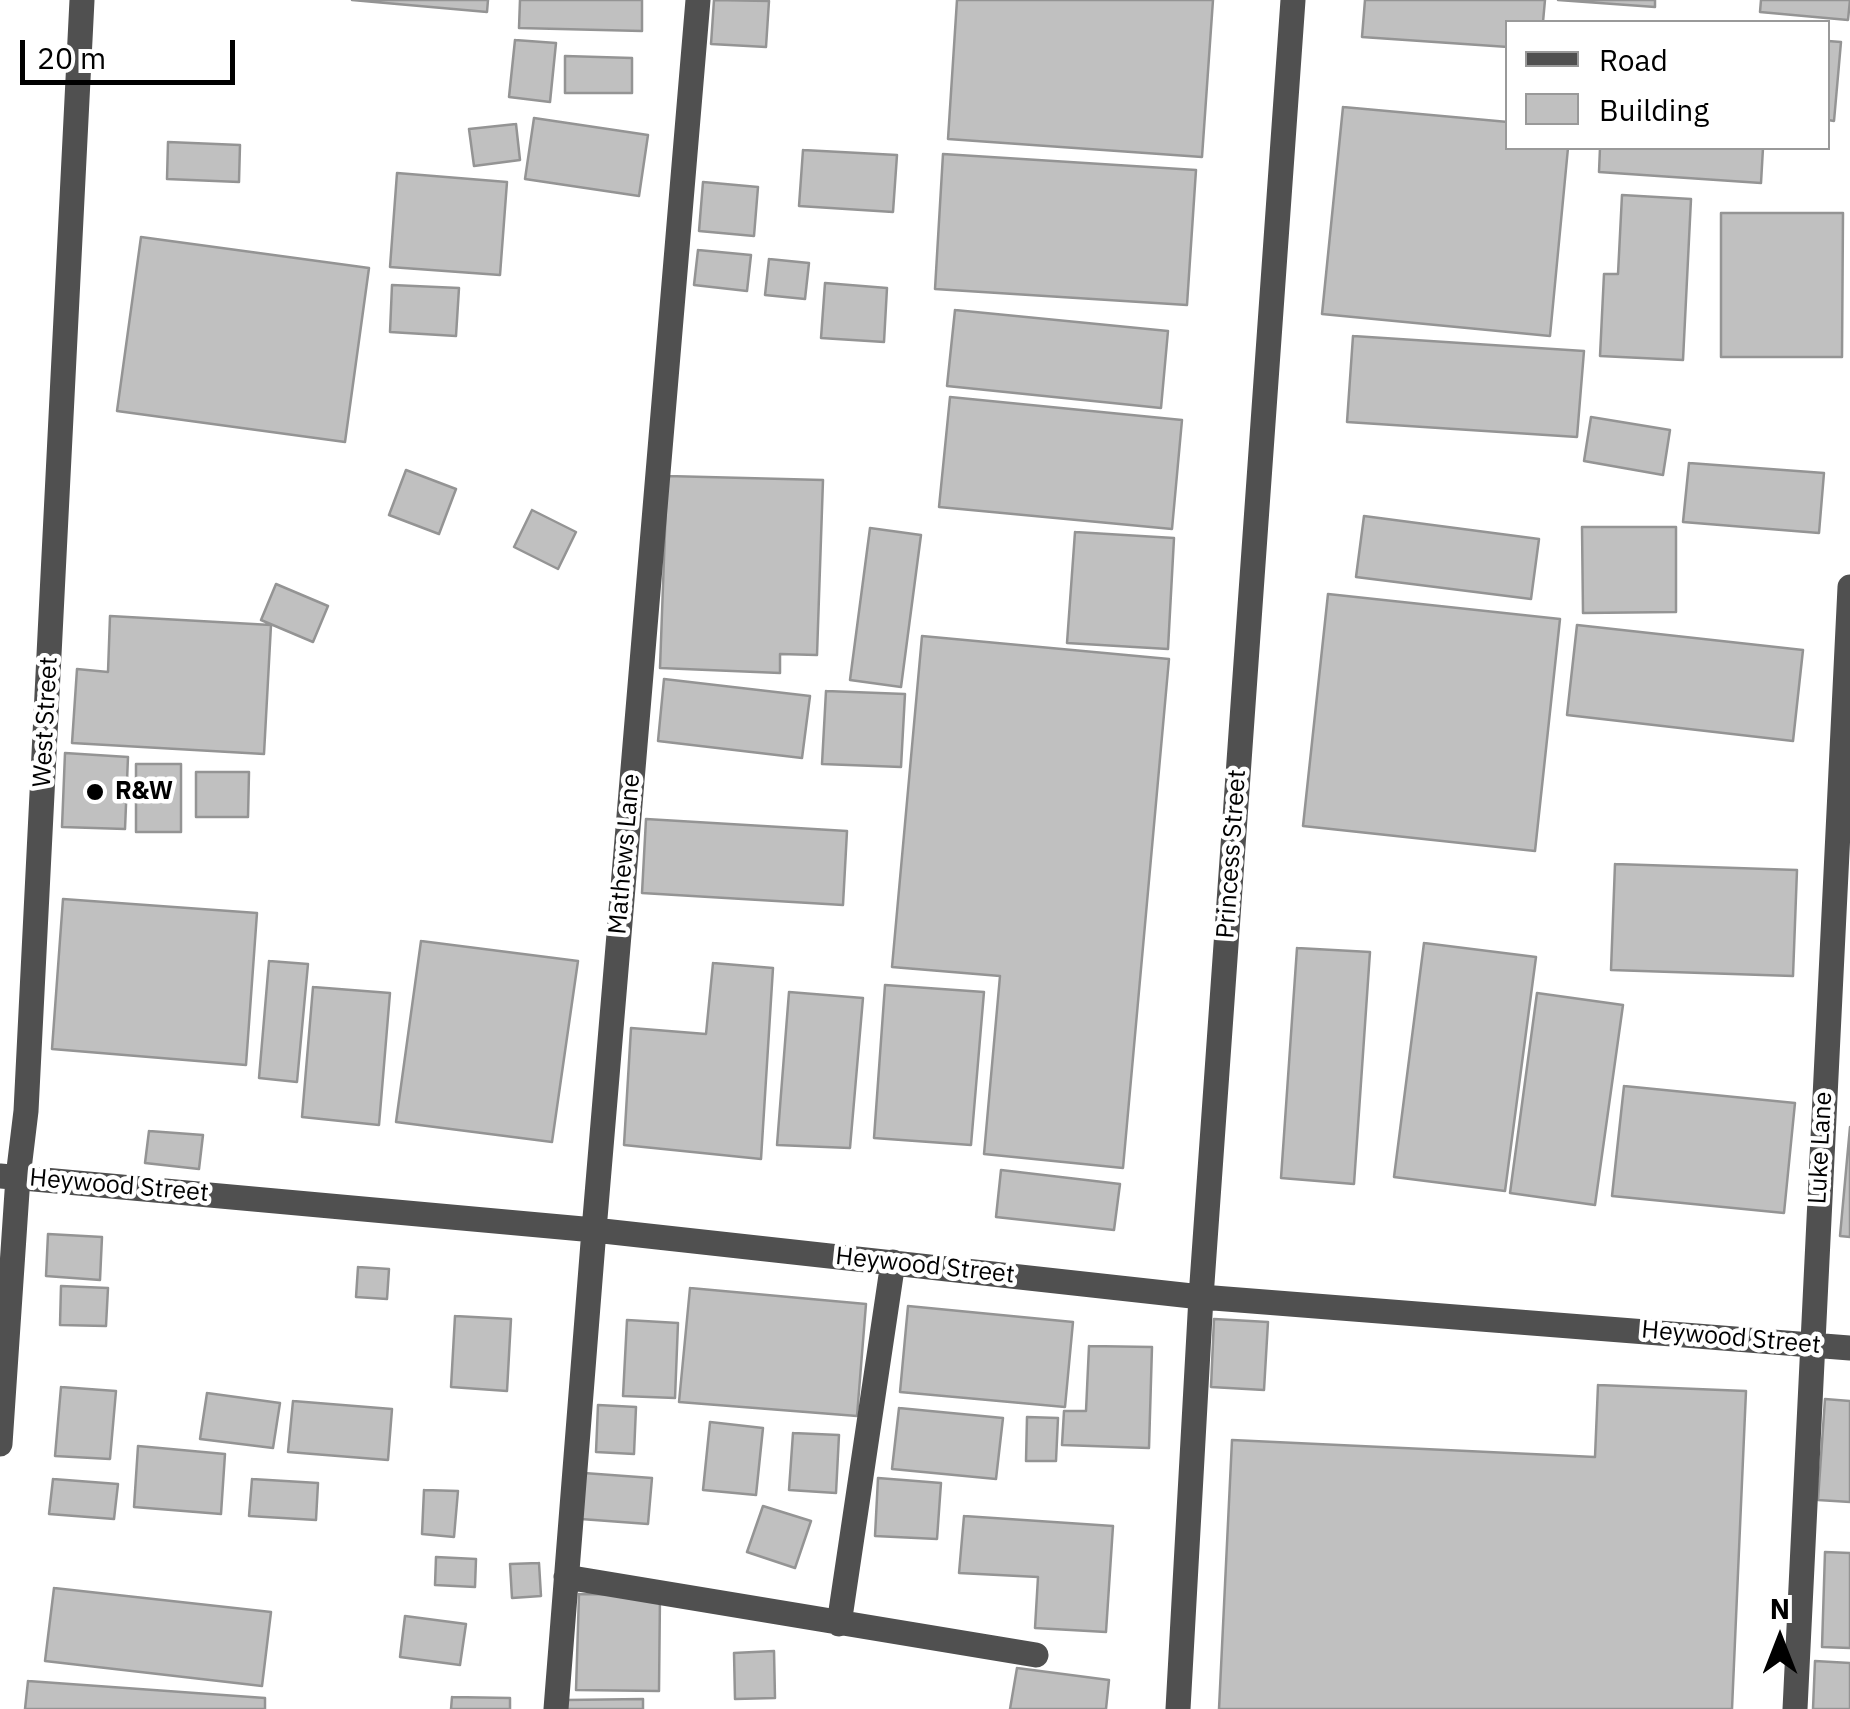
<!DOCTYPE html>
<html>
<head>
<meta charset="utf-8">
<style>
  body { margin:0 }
  #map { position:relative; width:1850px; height:1709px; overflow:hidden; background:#fff; font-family:"IBM Plex Sans",sans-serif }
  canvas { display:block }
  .legend { position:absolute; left:1505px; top:20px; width:325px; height:130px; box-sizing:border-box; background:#fff; border:2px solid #999; margin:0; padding:12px 18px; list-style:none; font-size:30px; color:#000 }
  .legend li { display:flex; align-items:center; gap:20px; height:50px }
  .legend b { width:50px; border:2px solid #999 }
  .north { position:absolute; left:1730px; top:1589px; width:100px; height:100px; -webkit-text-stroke:8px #fff; paint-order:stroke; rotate:0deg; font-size:28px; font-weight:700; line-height:40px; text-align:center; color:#000 }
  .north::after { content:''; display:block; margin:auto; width:35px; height:45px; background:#000; clip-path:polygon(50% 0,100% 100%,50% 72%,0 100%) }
  .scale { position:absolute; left:20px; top:40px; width:215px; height:45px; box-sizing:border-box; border:5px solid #000; border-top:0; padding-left:12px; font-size:30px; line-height:35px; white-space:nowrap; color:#000; -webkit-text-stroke:8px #fff; paint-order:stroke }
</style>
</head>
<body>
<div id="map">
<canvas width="1850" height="1709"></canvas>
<ul class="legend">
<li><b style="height:12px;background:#505050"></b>Road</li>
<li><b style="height:28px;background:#c0c0c0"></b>Building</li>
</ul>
<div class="north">N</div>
<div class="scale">20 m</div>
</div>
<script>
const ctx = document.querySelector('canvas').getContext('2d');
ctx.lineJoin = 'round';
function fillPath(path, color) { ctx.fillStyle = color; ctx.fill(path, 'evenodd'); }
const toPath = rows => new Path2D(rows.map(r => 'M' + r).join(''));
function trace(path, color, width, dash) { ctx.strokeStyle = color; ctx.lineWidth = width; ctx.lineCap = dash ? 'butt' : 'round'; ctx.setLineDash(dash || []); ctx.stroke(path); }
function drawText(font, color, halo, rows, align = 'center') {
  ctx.font = font + ' "IBM Plex Sans",sans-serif'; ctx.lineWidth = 9; ctx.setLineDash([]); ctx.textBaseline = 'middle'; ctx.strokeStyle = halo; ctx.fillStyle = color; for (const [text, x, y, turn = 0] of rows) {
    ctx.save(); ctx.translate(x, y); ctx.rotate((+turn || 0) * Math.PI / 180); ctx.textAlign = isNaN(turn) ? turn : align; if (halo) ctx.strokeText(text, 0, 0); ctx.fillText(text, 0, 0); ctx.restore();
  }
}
const building = toPath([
  [352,0,488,0,487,12,352,0],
  [520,0,642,0,642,31,519,28,520,0],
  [714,0,769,1,766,47,711,44,714,0],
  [957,0,1213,0,1202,157,948,139,957,0],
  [1365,0,1545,0,1543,22,1508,22,1508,47,1362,37,1365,0],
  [1558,0,1655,0,1655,7,1558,0],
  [1761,0,1850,0,1848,20,1760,12,1761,0],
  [515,40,556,43,550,102,509,97,515,40],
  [1828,41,1841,42,1834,121,1828,120,1828,41],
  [565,56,632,58,632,93,565,93,565,56],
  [1343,107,1508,122,1508,148,1568,148,1550,336,1322,314,1343,107],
  [534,118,648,135,639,196,525,179,534,118],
  [516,124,520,160,474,166,469,129,516,124],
  [168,142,240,145,239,182,167,179,168,142],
  [1600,148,1763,148,1761,183,1599,172,1600,148],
  [803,150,897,155,893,212,799,206,803,150],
  [943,154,1196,170,1187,305,935,289,943,154],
  [397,173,507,182,500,275,390,267,397,173],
  [703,182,758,187,754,236,699,231,703,182],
  [1622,195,1691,199,1683,360,1600,356,1604,274,1618,274,1622,195],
  [1721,213,1843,213,1842,357,1721,357,1721,213],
  [141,237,369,268,345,442,117,411,141,237],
  [698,250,751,255,747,291,694,285,698,250],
  [769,259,809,263,805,299,765,295,769,259],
  [825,283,887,288,884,342,821,338,825,283],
  [392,285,459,288,456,336,390,332,392,285],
  [955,310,1168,331,1161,408,947,386,955,310],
  [1353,336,1584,351,1577,437,1347,422,1353,336],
  [950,397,1182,420,1172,529,939,507,950,397],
  [1591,417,1670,430,1663,475,1584,461,1591,417],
  [1689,463,1824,473,1819,533,1683,522,1689,463],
  [406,470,456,489,439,534,389,515,406,470],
  [667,476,823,480,817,655,780,654,780,673,660,668,667,476],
  [532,510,576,532,558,569,514,547,532,510],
  [1364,516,1539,539,1531,599,1356,577,1364,516],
  [1582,527,1676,527,1676,612,1583,613,1582,527],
  [870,528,921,535,901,687,850,680,870,528],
  [1075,532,1174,538,1168,649,1067,643,1075,532],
  [276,584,328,606,313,642,261,620,276,584],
  [1328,594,1560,619,1535,851,1303,826,1328,594],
  [110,616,271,625,264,754,72,743,77,669,108,672,110,616],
  [1577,625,1803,650,1793,741,1567,715,1577,625],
  [922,636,1169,659,1123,1168,984,1154,1000,976,892,967,922,636],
  [664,679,810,696,802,758,658,741,664,679],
  [826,691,905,694,901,767,822,764,826,691],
  [65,753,128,757,125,829,62,827,65,753],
  [136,764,181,764,181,832,136,832,136,764],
  [196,772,249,772,248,817,196,817,196,772],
  [646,819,847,831,843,905,642,893,646,819],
  [1615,864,1797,870,1793,976,1611,970,1615,864],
  [63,899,257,913,246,1065,52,1049,63,899],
  [421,941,578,961,552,1142,396,1122,421,941],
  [1424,943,1536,957,1505,1191,1394,1177,1424,943],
  [1297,948,1370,952,1354,1184,1281,1178,1297,948],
  [269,961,308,964,297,1082,259,1078,269,961],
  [713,963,773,968,761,1159,624,1145,631,1028,706,1034,713,963],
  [885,985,984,992,971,1145,874,1138,885,985],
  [313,987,390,993,379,1125,302,1117,313,987],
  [789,992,863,998,850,1148,777,1145,789,992],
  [1537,993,1623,1005,1595,1205,1510,1193,1537,993],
  [1624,1086,1795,1103,1784,1213,1612,1196,1624,1086],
  [1850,1127,1850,1237,1840,1236,1850,1127],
  [149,1131,203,1135,199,1169,145,1163,149,1131],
  [1001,1170,1120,1184,1114,1230,996,1217,1001,1170],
  [48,1234,102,1237,100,1280,46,1276,48,1234],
  [358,1267,389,1269,387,1299,356,1297,358,1267],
  [61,1286,108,1288,106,1326,60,1325,61,1286],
  [690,1288,866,1304,857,1416,679,1402,690,1288],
  [908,1306,1073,1322,1065,1407,900,1392,908,1306],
  [455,1316,511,1319,507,1391,451,1387,455,1316],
  [1214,1319,1268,1322,1264,1390,1211,1387,1214,1319],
  [627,1320,678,1323,675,1398,623,1396,627,1320],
  [1089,1346,1152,1347,1149,1448,1062,1445,1064,1411,1086,1411,1089,1346],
  [1598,1385,1746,1391,1732,1709,1219,1709,1232,1440,1595,1457,1598,1385],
  [61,1387,116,1391,110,1459,55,1456,61,1387],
  [207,1393,280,1403,273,1448,200,1439,207,1393],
  [1825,1399,1850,1401,1850,1502,1818,1500,1825,1399],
  [293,1401,392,1409,388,1460,288,1452,293,1401],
  [598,1405,636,1407,634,1454,596,1452,598,1405],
  [899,1408,1003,1418,996,1479,892,1469,899,1408],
  [1027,1417,1058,1418,1056,1461,1026,1461,1027,1417],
  [710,1422,763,1428,756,1495,703,1490,710,1422],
  [793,1433,839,1435,836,1493,789,1490,793,1433],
  [138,1446,225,1454,221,1514,134,1507,138,1446],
  [584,1473,652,1478,648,1524,581,1519,584,1473],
  [878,1478,941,1483,937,1539,875,1536,878,1478],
  [53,1479,118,1484,114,1519,49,1514,53,1479],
  [252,1479,318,1483,316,1520,249,1516,252,1479],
  [424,1490,458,1491,454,1537,422,1534,424,1490],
  [763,1506,811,1521,795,1568,747,1552,763,1506],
  [964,1516,1113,1526,1106,1632,1035,1628,1038,1577,959,1573,964,1516],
  [1825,1552,1850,1553,1850,1648,1822,1647,1825,1552],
  [436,1557,476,1559,475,1587,435,1585,436,1557],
  [539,1563,541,1596,512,1598,510,1564,539,1563],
  [54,1588,271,1612,262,1686,45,1661,54,1588],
  [579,1594,660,1595,659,1691,576,1690,579,1594],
  [405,1616,466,1624,460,1665,400,1657,405,1616],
  [774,1651,775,1698,735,1699,734,1653,774,1651],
  [1815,1661,1850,1663,1850,1709,1813,1709,1815,1661],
  [1017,1668,1109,1680,1106,1709,1010,1709,1017,1668],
  [28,1681,265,1698,265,1709,25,1709,28,1681],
  [452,1697,510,1698,510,1709,451,1709,452,1697],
  [643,1699,643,1709,566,1709,566,1700,643,1699]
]);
const minor = toPath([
  [0,1176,594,1230,1201,1297,1850,1348],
  [0,1444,18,1177,26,1111,82,0],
  [566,1577,1036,1655],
  [839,1624,893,1262],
  [556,1709,594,1230,698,0],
  [1178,1709,1201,1297,1293,0],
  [1795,1709,1850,587]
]);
const markers = [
  [95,792,10,"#000"]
];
const streetNames = [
  ["West Street",46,722,-87],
  ["Mathews Lane",625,854,-85],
  ["Princess Street",1232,854,-86],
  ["Luke Lane",1821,1148,-87],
  ["Heywood Street",119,1186,5],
  ["Heywood Street",925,1266,6],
  ["Heywood Street",1731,1338,5]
];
const poiNames = [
  ["R&W",115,792]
];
fillPath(building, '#c0c0c0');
trace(building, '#949494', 2.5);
trace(minor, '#505050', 25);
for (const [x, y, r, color] of markers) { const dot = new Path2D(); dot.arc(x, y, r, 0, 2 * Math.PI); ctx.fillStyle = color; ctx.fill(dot); trace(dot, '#fff', 4); }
drawText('25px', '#000', '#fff', streetNames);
drawText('bold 25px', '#000', '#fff', poiNames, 'left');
</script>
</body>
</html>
